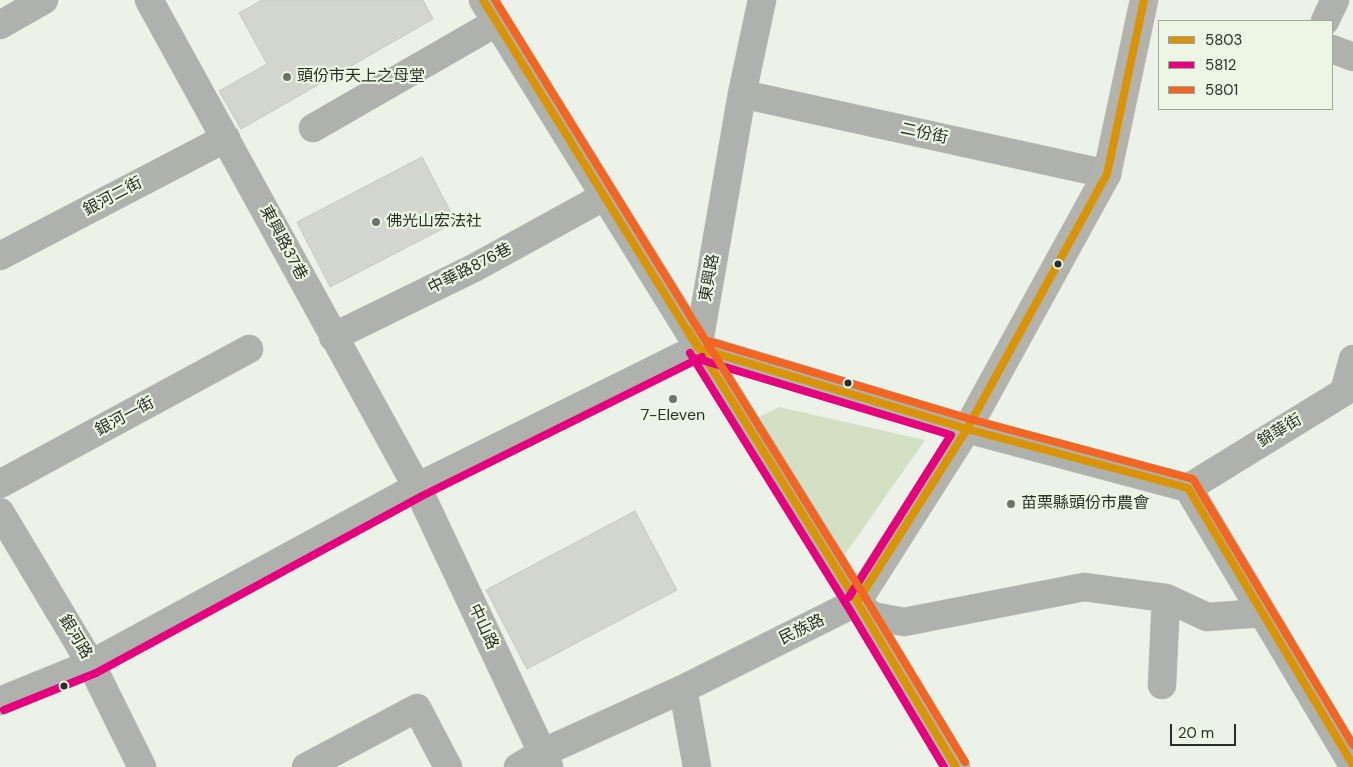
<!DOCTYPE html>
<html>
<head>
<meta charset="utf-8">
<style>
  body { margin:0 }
  #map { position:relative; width:1353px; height:767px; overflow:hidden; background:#edf2e8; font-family:"DM Sans",sans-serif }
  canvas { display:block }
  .legend { position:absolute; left:1158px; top:20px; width:175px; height:90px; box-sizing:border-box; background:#edf6e4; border:1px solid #a0a699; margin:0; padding:6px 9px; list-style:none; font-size:15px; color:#2c2f28 }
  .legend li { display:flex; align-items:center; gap:10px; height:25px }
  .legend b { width:25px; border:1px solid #a0a699 }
  .scale { position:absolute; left:1170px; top:724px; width:66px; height:22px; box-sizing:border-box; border:2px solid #2c2f28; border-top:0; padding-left:6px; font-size:15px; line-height:18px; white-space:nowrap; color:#2c2f28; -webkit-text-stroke:4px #edf6e4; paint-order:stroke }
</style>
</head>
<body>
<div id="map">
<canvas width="1353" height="767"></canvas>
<ul class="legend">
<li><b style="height:6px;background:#d99406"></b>5803</li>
<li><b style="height:6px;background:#e5007d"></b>5812</li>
<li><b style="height:6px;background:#f26522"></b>5801</li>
</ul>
<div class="scale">20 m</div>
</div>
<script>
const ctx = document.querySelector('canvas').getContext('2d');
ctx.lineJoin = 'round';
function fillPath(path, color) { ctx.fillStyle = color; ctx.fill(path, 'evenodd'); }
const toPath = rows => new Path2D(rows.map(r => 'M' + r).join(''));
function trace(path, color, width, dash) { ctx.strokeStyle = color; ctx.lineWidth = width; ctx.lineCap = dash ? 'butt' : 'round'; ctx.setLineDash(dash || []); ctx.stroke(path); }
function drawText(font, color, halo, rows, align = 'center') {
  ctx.font = font + ' "DM Sans","Noto Sans TC",sans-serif'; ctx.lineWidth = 4.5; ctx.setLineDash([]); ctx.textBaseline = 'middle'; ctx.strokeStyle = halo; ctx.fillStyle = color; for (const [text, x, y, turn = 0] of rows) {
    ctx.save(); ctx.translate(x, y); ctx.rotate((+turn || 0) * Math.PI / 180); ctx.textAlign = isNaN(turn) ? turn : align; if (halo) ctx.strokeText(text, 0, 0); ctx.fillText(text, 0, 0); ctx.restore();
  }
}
const green = toPath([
  [779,407,925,440,841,560,752,420]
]);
const building = toPath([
  [262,0,423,0,433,19,241,129,219,91,267,64,239,13,262,0],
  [422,157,456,222,330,287,297,222,422,157],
  [635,511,677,590,527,669,486,590,635,511]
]);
const minor = toPath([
  [149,0,417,487,549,767],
  [483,0,857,602,872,616,904,622,1084,587,1166,598,1207,617,1262,613],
  [1325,21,1335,0],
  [0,25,44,0],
  [1332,49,1353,57],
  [742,94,1107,174],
  [313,128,497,22],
  [0,256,226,138],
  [333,337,474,268,605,196],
  [698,348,967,429,1188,488,1353,765],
  [698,348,742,94,762,0],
  [0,484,249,349],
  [1188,488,1344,392,1353,359],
  [0,512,91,664,142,767],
  [1162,685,1166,598],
  [683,689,697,767],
  [0,701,91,664,417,487,698,348],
  [306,767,417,708,448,767],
  [518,767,542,753,683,689,857,602]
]);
const major = toPath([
  [956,767,857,602,967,429,1107,174,1144,0]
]);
const bus1 = toPath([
  [483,0,698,348,967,429,1188,488,1353,765],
  [688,330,857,602,956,767],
  [857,602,967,429,1107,174,1144,0]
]);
const bus2 = toPath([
  [690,353,848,607,944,767],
  [695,358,951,435,849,597],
  [4,710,96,673,422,496,702,357]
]);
const bus3 = toPath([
  [495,0,705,340,970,419,1193,479,1353,745],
  [696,325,865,597,965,762]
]);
const markers = [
  [287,77,5,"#70736b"],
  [376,222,5,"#70736b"],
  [1058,264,4.5,"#2c2f28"],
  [848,383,4.5,"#2c2f28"],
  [673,399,5,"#70736b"],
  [1011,504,5,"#70736b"],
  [64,686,4.5,"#2c2f28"]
];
const poiNames = [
  ["頭份市天上之母堂",297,77],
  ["佛光山宏法社",386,222],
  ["7-Eleven",673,416,"center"],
  ["苗栗縣頭份市農會",1021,504]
];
const streetNames = [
  ["二份街",924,134,12],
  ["銀河二街",113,197,-28],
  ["東興路37巷",283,243,62],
  ["中華路876巷",470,269,-27],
  ["東興路",710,278,-80],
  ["銀河一街",125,417,-28],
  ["錦華街",1280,431,-31],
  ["中山路",483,627,65],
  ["民族路",802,630,-26],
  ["銀河路",75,637,59]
];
fillPath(green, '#d3e0c4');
fillPath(building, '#d3d6cf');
trace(building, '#c5c9c2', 1);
trace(minor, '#cacec6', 29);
trace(major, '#cacec6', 29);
trace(minor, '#afb1ad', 28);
trace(major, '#b1b3ac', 28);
trace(bus1, '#d99406', 8);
trace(bus2, '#e5007d', 8);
trace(bus3, '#f26522', 8);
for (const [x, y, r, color] of markers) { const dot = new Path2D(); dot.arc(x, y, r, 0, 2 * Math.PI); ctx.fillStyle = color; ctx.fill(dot); trace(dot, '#edf6e4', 2); }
drawText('16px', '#2c2f28', '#edf6e4', poiNames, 'left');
drawText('16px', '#2c2f28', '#edf6e4', streetNames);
</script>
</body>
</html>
